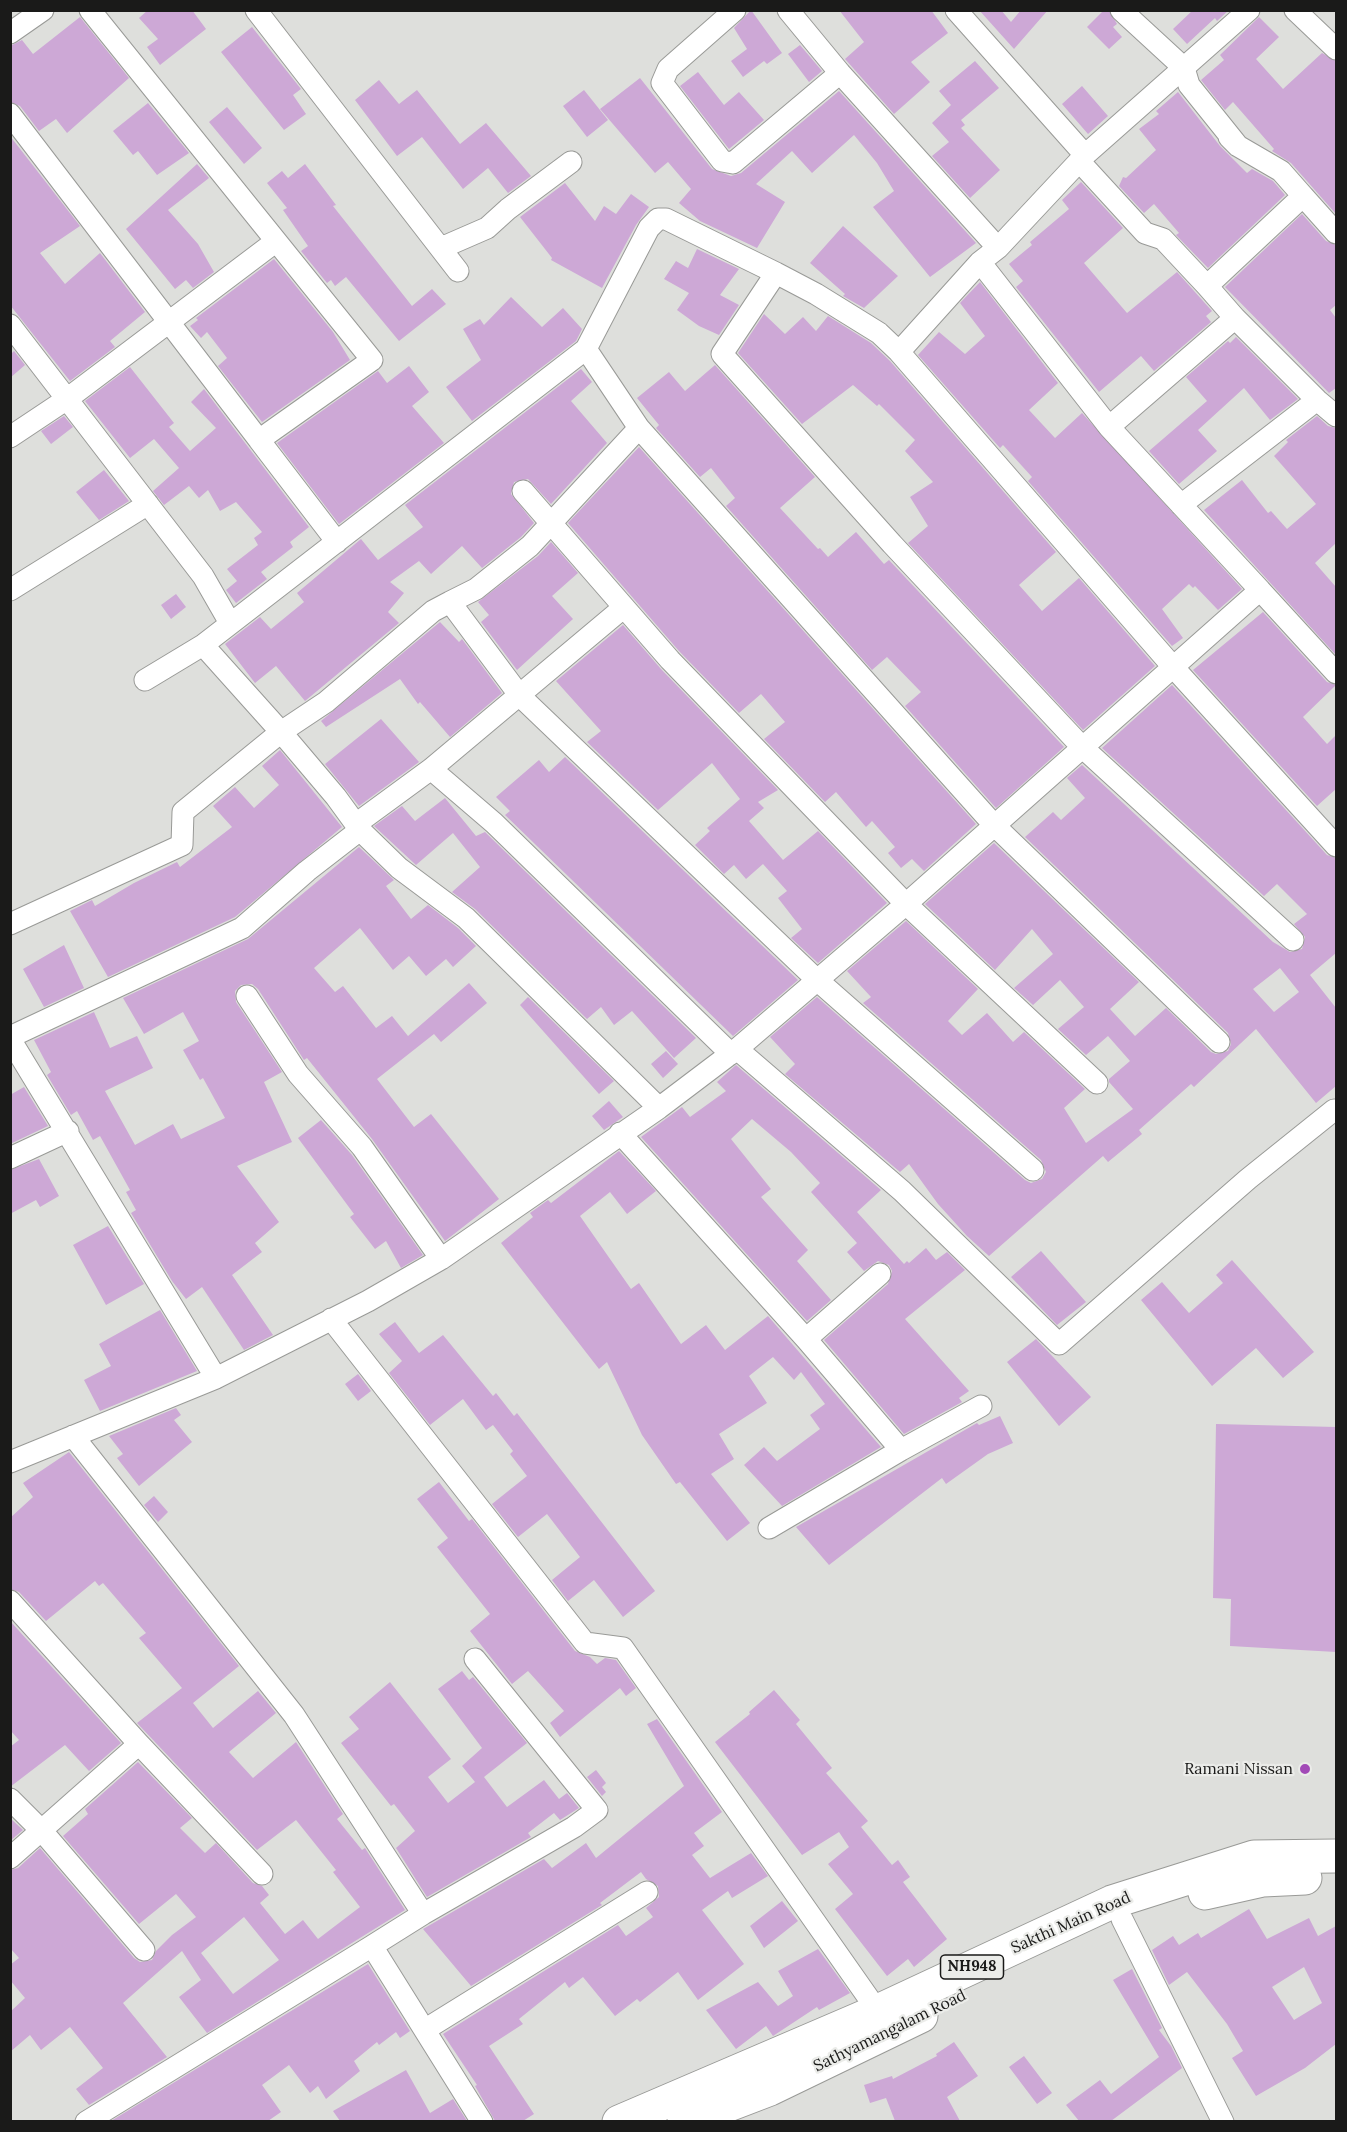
<!DOCTYPE html>
<html>
<head>
<meta charset="utf-8">
<style>
  body { margin:0 }
  #map { position:relative; width:1347px; height:2132px; overflow:hidden; background:#dedfdc; font-family:Lora,serif }
  canvas { display:block }
  .frame { position:absolute; inset:0; border:12px solid #1a1a19; pointer-events:none }
</style>
</head>
<body>
<div id="map">
<canvas width="1347" height="2132"></canvas>
<div class="frame"></div>
</div>
<script>
const ctx = document.querySelector('canvas').getContext('2d');
ctx.lineJoin = 'round';
function fillPath(path, color) { ctx.fillStyle = color; ctx.fill(path, 'evenodd'); }
const toPath = rows => new Path2D(rows.map(r => 'M' + r).join(''));
function trace(path, color, width, dash) { ctx.strokeStyle = color; ctx.lineWidth = width; ctx.lineCap = dash ? 'butt' : 'round'; ctx.setLineDash(dash || []); ctx.stroke(path); }
function drawText(font, color, halo, rows, align = 'center') {
  ctx.font = font + ' Lora,serif'; ctx.lineWidth = 4.5; ctx.setLineDash([]); ctx.textBaseline = 'middle'; ctx.strokeStyle = halo; ctx.fillStyle = color; for (const [text, x, y, turn = 0] of rows) {
    ctx.save(); ctx.translate(x, y); ctx.rotate((+turn || 0) * Math.PI / 180); ctx.textAlign = isNaN(turn) ? turn : align; if (halo) ctx.strokeText(text, 0, 0); ctx.fillText(text, 0, 0); ctx.restore();
  }
}
const building = toPath([
  [148,10,192,10,206,29,160,65,147,47,158,39,139,18],
  [751,10,782,53,767,64,764,61,743,77,731,61,747,49,734,28],
  [839,10,931,10,948,33,911,62,930,82,894,114,845,59,864,42],
  [979,10,1001,10,1011,22,1021,10,1048,10,1014,49],
  [1104,10,1109,10,1117,24,1113,27,1122,37,1109,49,1087,27],
  [1193,10,1229,10,1217,21,1215,18,1187,44,1173,29],
  [80,17,129,78,67,133,56,119,39,131,20,106,10,102,10,46,22,40,33,54],
  [1259,17,1279,37,1256,59,1283,89,1322,53,1336,61,1336,214,1291,163,1272,151,1274,149,1233,102,1225,110,1201,80,1224,60,1220,55],
  [252,27,301,89,293,95,306,114,284,130,221,52],
  [800,45,822,71,809,82,788,54],
  [975,61,999,88,961,120,965,125,961,128,1000,170,970,198,932,156,949,142,932,123,951,105,939,91],
  [698,72,724,105,739,92,764,120,729,149,680,86],
  [640,78,712,169,731,176,741,173,839,91,976,243,930,277,873,207,894,191,877,163,854,135,812,173,792,151,756,184,785,202,757,248,700,221,679,203,691,189,668,162,655,173,600,109],
  [379,80,399,104,417,90,460,144,486,123,531,176,508,193,488,168,463,189,422,137,397,156,355,100],
  [1082,86,1108,116,1088,134,1062,104],
  [584,90,608,120,587,137,563,106],
  [1178,92,1220,146,1247,173,1252,169,1273,181,1285,195,1208,268,1176,235,1179,233,1154,204,1144,213,1119,186,1123,177,1126,178,1156,150,1139,129,1159,114,1156,111],
  [148,103,189,153,157,175,138,151,133,155,113,131],
  [227,107,262,148,244,164,209,122],
  [10,136,80,226,40,253,65,284,100,253,145,312,110,341,115,347,70,381,10,305],
  [197,164,209,178,168,210,198,244,214,272,193,288,186,280,175,289,126,229],
  [305,164,336,205,333,206,412,306,432,289,446,304,399,341,346,277,335,286,331,280,327,283,301,251,308,246,283,210,287,208,267,183,282,171,288,178],
  [1081,182,1123,228,1084,263,1127,313,1177,272,1212,311,1206,316,1211,322,1154,371,1141,356,1099,392,1016,287,1023,281,1009,264,1032,245,1030,242,1069,209,1062,200],
  [565,183,595,221,604,206,616,214,631,194,649,207,636,225,602,288,551,260,552,258,520,217],
  [1302,214,1326,241,1336,245,1336,305,1330,310,1336,318,1336,388,1329,393,1225,287],
  [843,226,898,276,864,308,843,296,845,294,810,263],
  [697,249,739,269,720,295,739,305,719,335,699,326,677,310,689,293,664,279,676,261,688,268],
  [274,259,333,332,350,360,262,422,218,366,227,358,207,332,201,338,190,326,198,320,196,318],
  [980,282,1058,383,1029,410,1055,438,1082,413,1242,589,1218,610,1195,586,1193,588,1189,584,1162,609,1183,638,1172,646,1028,481,1032,477,1003,445,1000,448,918,355,939,332,965,354,985,336,960,303],
  [511,297,542,327,563,308,582,329,576,341,472,421,446,387,481,360,463,329,480,319,484,325],
  [764,314,785,334,803,317,816,331,828,316,871,343,890,361,1056,552,1019,585,1042,611,1079,578,1155,666,1083,730,908,543,928,526,910,497,933,482,905,451,915,440,879,404,877,406,853,385,802,424,738,353],
  [1236,337,1298,399,1270,420,1244,388,1198,430,1217,451,1179,484,1149,451,1207,401,1186,377,1228,341,1230,343],
  [14,351,25,365,10,378,10,355],
  [715,365,815,477,780,508,818,549,820,548,828,557,856,532,884,564,889,560,1064,747,996,808,905,706,921,692,887,657,872,670,726,506,735,498,711,468,700,477,656,428,659,425,637,398,669,372,685,391],
  [409,366,429,392,412,406,444,443,339,524,277,443,378,371,387,383],
  [130,367,174,423,169,427,190,451,216,428,191,402,204,389,309,527,290,542,293,547,261,572,267,579,236,603,226,590,237,581,227,569,258,545,254,538,262,532,236,502,220,511,208,490,199,498,189,486,164,505,153,491,179,468,154,439,130,458,85,401],
  [581,369,592,382,571,401,607,443,551,504,528,479,514,482,511,494,534,523,521,537,482,568,462,546,431,574,419,561,390,582,404,593,388,612,399,623,305,701,276,666,255,683,225,644,260,617,271,629,304,602,297,593,361,539,378,560,423,527,405,505],
  [64,416,73,427,51,444,41,431],
  [1317,416,1328,426,1336,428,1336,543,1315,563,1336,587,1336,655,1204,510,1242,480,1268,513,1271,511,1287,529,1316,504,1274,456,1288,442,1286,440],
  [639,447,976,824,924,871,912,859,901,868,888,853,895,847,872,821,866,827,836,792,825,802,764,739,785,722,761,694,739,713,679,651,568,523],
  [104,470,129,501,99,520,76,492],
  [551,542,578,573,552,596,573,619,517,670,481,622,489,615,478,602,538,556],
  [176,594,186,607,171,619,161,605],
  [1263,612,1327,682,1336,685,1303,717,1327,744,1336,735,1336,789,1317,806,1193,670],
  [440,622,459,642,462,639,502,693,450,737,420,702,418,704,400,679,326,727,321,721],
  [623,625,661,669,778,790,758,802,764,808,749,821,783,860,818,831,887,903,818,963,791,938,802,929,778,898,787,891,763,864,746,879,734,865,724,874,695,845,710,831,707,828,740,799,712,763,658,810,587,742,601,731,556,681],
  [1172,685,1327,855,1336,858,1336,953,1310,975,1336,1008,1336,1086,1316,1103,1256,1029,1194,1087,1191,1084,1139,1130,1142,1134,1108,1162,1103,1156,989,1256,967,1236,938,1204,909,1164,900,1172,785,1074,795,1064,770,1037,817,997,1025,1180,1031,1183,1042,1179,1046,1172,1041,1160,863,1003,871,997,847,971,906,921,978,989,948,1021,962,1035,987,1013,1013,1042,1024,1032,1085,1089,1064,1108,1086,1143,1133,1109,1109,1082,1109,1079,1130,1061,1108,1036,1086,1055,1058,1029,1084,1007,1060,980,1033,1005,1014,988,1053,954,1032,929,995,970,925,904,994,843,1139,982,1110,1009,1135,1036,1166,1008,1211,1052,1216,1054,1228,1051,1231,1044,1228,1033,1025,837,1053,812,1061,820,1085,798,1067,778,1082,765,1273,942,1290,952,1302,949,1305,937,1294,924,1307,914,1277,884,1264,896,1102,748],
  [1280,968,1299,992,1274,1012,1253,989],
  [381,719,419,762,359,806,325,764],
  [280,750,342,827,235,917,108,977,70,911,92,900,95,906,134,883,177,862,180,867,232,827,213,806,235,787,254,808,279,785,262,766],
  [565,757,798,980,733,1036,505,815,510,811,496,797,539,760,549,772],
  [445,798,476,836,485,832,696,1038,674,1058,632,1011,614,1025,601,1007,587,1019,475,909,452,892,480,867,453,833,416,865,374,826,402,806,415,821],
  [359,847,394,880,386,886,411,919,428,905,458,928,476,946,453,967,446,959,426,976,409,956,393,970,360,928,314,968,335,992,343,986,376,1028,392,1016,408,1036,469,983,487,1003,441,1042,434,1034,377,1079,414,1127,431,1114,499,1199,445,1241,372,1139,307,1058,304,1060,258,989,252,984,241,985,235,991,236,1002,282,1072,264,1082,292,1142,237,1166,279,1222,255,1243,262,1252,232,1275,273,1335,244,1350,202,1287,186,1299,172,1281,131,1213,136,1210,126,1192,130,1190,100,1136,93,1140,77,1111,71,1115,47,1075,51,1072,34,1040,94,1012,110,1048,137,1036,153,1068,105,1091,135,1145,173,1124,181,1139,225,1118,203,1078,200,1080,183,1050,199,1041,183,1012,144,1034,123,998,248,939],
  [64,945,84,988,44,1007,23,969],
  [528,997,614,1081,599,1094,520,1005],
  [666,1051,678,1064,663,1078,651,1064],
  [736,1065,881,1190,857,1212,904,1264,907,1261,909,1263,926,1248,936,1260,947,1252,965,1270,905,1319,969,1391,959,1398,962,1402,904,1434,824,1340,888,1284,892,1271,889,1265,878,1261,864,1271,847,1252,857,1243,811,1192,820,1183,791,1152,752,1119,731,1139,771,1189,761,1197,808,1250,797,1261,831,1300,807,1321,641,1137,682,1107,690,1117,726,1091,717,1082],
  [24,1087,48,1126,10,1144,10,1095],
  [609,1101,623,1117,604,1130,592,1116],
  [321,1120,352,1155,423,1255,401,1268,386,1241,375,1249,350,1217,354,1214,298,1138],
  [619,1151,656,1191,627,1214,610,1192,580,1216,631,1289,639,1283,681,1344,706,1325,725,1350,768,1316,881,1447,782,1506,744,1465,764,1447,777,1461,820,1429,810,1415,825,1404,801,1372,794,1380,773,1357,749,1376,767,1403,719,1434,734,1459,711,1474,750,1523,727,1541,680,1482,676,1484,642,1435,607,1362,599,1369,501,1243,533,1217,530,1213,548,1200,551,1203],
  [39,1159,59,1196,40,1207,36,1200,10,1214,10,1170],
  [108,1226,144,1284,106,1305,73,1245],
  [1041,1251,1086,1302,1057,1325,1011,1277],
  [1232,1260,1314,1352,1283,1378,1256,1348,1212,1386,1141,1300,1162,1282,1189,1313,1223,1283,1216,1275],
  [160,1310,197,1371,100,1411,84,1380,111,1366,99,1344],
  [395,1322,419,1353,443,1335,493,1396,496,1393,514,1416,517,1413,655,1591,623,1617,594,1580,568,1601,552,1580,580,1557,547,1514,518,1537,492,1504,527,1476,510,1454,513,1451,493,1425,486,1430,463,1399,430,1425,389,1373,402,1361,379,1334],
  [1036,1339,1091,1397,1059,1426,1007,1362],
  [358,1374,371,1391,358,1401,345,1384],
  [176,1408,181,1415,174,1420,192,1442,139,1486,117,1458,123,1454,109,1436],
  [1000,1416,1013,1443,988,1454,946,1484,942,1478,829,1565,796,1527,977,1423,979,1425],
  [1216,1424,1336,1427,1336,1652,1230,1646,1231,1599,1213,1598],
  [69,1452,239,1666,193,1703,213,1728,258,1691,276,1713,229,1752,253,1778,296,1742,343,1814,337,1819,362,1850,365,1848,405,1910,207,2033,179,1997,201,1980,182,1951,123,2003,167,2057,89,2105,76,2089,103,2068,70,2027,41,2050,30,2035,10,2052,10,2012,25,1998,10,1980,10,1965,19,1958,10,1948,10,1870,18,1868,40,1848,134,1958,140,1962,152,1960,156,1951,172,1935,196,1917,176,1894,139,1924,63,1836,88,1814,85,1809,138,1762,192,1818,180,1828,205,1853,216,1843,253,1883,262,1886,269,1895,260,1903,285,1934,303,1920,318,1939,360,1907,333,1872,336,1870,296,1820,257,1850,137,1723,182,1688,139,1638,146,1633,103,1583,99,1586,95,1581,46,1621,19,1592,10,1589,10,1518,33,1497,23,1483],
  [244,1917,279,1960,233,1994,201,1953],
  [439,1482,469,1521,472,1519,575,1651,590,1657,597,1664,605,1658,616,1660,636,1688,626,1696,620,1688,560,1737,550,1723,564,1711,528,1671,512,1684,470,1631,490,1614,437,1547,448,1538,417,1499],
  [154,1496,168,1512,158,1522,144,1505],
  [10,1621,121,1743,89,1771,65,1745,10,1787,10,1747,19,1740,10,1730],
  [462,1671,469,1680,473,1677,527,1743,484,1777,507,1807,544,1780,559,1799,567,1793,579,1808,560,1820,554,1813,528,1833,531,1837,427,1897,396,1848,415,1831,394,1804,391,1806,341,1743,359,1729,349,1717,390,1682,451,1759,428,1777,448,1803,475,1782,462,1766,482,1748,438,1689],
  [774,1690,800,1720,796,1724,832,1768,826,1773,868,1821,861,1827,892,1865,898,1860,910,1877,903,1882,947,1939,914,1967,908,1959,887,1976,835,1909,853,1894,828,1864,849,1847,839,1832,802,1855,715,1742,750,1714,749,1712],
  [657,1719,722,1812,694,1833,704,1846,692,1855,710,1878,751,1853,768,1876,732,1898,728,1891,702,1910,744,1964,698,2000,678,1972,640,2002,637,1999,615,2016,583,1977,569,1988,565,1982,519,2019,523,2024,489,2046,534,2114,523,2121,495,2121,475,2086,477,2085,443,2034,618,1925,626,1936,653,1917,646,1908,659,1897,658,1886,646,1879,641,1872,600,1903,602,1905,471,1986,423,1929,544,1859,552,1868,586,1843,596,1858,684,1786,647,1724],
  [596,1770,606,1783,602,1787,606,1792,602,1796,587,1777],
  [10,1818,23,1830,10,1841],
  [782,1901,798,1921,764,1948,750,1926],
  [1249,1909,1267,1939,1309,1918,1318,1936,1336,1926,1336,2044,1305,2068,1256,2096,1232,2058,1243,2051,1227,2024,1187,1972,1169,1985,1152,1950,1173,1936,1179,1945,1198,1933,1201,1938],
  [1304,1967,1322,2003,1294,2020,1272,1987],
  [818,1949,850,1993,819,2010,817,2007,773,2036,766,2026,736,2049,706,2010,758,1982,778,2006,793,1996,778,1971],
  [368,1964,410,2031,400,2038,396,2032,379,2045,377,2042,354,2061,360,2071,326,2099,318,2086,310,2093,289,2065,262,2085,281,2112,268,2121,111,2121],
  [1132,1969,1162,2028,1159,2030,1171,2046,1182,2068,1111,2121,1079,2121,1066,2105,1100,2080,1111,2094,1159,2057,1113,1980],
  [954,2042,978,2076,947,2097,960,2121,895,2121,886,2098,870,2103,864,2085,892,2076,893,2079,937,2056,936,2054],
  [1024,2056,1052,2093,1037,2104,1009,2067],
  [406,2070,430,2113,453,2099,467,2121,340,2121,333,2111]
]);
const minor = toPath([
  [90,10,372,360,259,440,337,542],
  [256,10,458,271],
  [735,10,668,69,662,83,722,161,733,163,840,73],
  [788,10,840,73,998,248],
  [956,10,1085,155],
  [1121,10,1184,68,1189,85,1238,146],
  [1249,10,1085,155,998,248,980,262,899,352,879,333,816,294,776,273,722,354,892,544,1082,747,1293,940],
  [1295,10,1336,49],
  [10,33,43,10],
  [10,114,259,440],
  [1229,137,1238,146,1281,171,1303,196],
  [1079,161,1145,233,1163,239,1207,286],
  [441,248,487,228,508,209,571,162],
  [980,262,1109,427],
  [1235,318,1317,400,1336,416],
  [10,325,203,576,230,623],
  [586,349,649,228,658,219,666,219,776,273],
  [899,352,1174,668,1336,846],
  [10,437,67,399,275,242],
  [523,491,670,660,906,904,1097,1083],
  [1181,505,1317,400],
  [10,590,148,504],
  [1260,590,1336,673],
  [450,602,476,589,530,546,639,428],
  [145,680,203,645],
  [431,769,494,823,731,1054],
  [356,824,431,769,623,608],
  [360,830,399,868,466,918,659,1108],
  [10,924,182,845,183,812,281,732,326,702,433,611,450,602,520,696,816,979,1033,1170],
  [247,996,298,1074,362,1147,441,1259],
  [10,1037,242,928,307,871,360,830,336,797,281,732,203,645,586,349,639,428,994,825,1219,1042],
  [10,1039,216,1378,368,1301,441,1259,659,1108,737,1049,902,1191,1059,1344,1248,1179,1334,1110,1336,1112],
  [737,1049,906,904,1260,590,1109,427,1235,318,1207,286,1303,196,1336,233],
  [620,1133,806,1339,901,1450,769,1528],
  [10,1158,68,1131],
  [331,1319,585,1643,623,1648,884,2020],
  [806,1339,880,1274],
  [73,1436,294,1715,423,1914,372,1946,482,2122],
  [901,1450,981,1406],
  [10,1462,216,1378],
  [10,1601,139,1744,10,1858],
  [139,1744,262,1874],
  [10,1799,42,1831,144,1950],
  [423,1914,574,1827,597,1810,475,1659],
  [1122,1919,1223,2122],
  [426,2029,647,1892],
  [86,2122,372,1946]
]);
const trunk = toPath([
  [1205,1893,1263,1880,1305,1878],
  [619,2122,878,2011,1112,1902,1254,1857,1336,1856],
  [684,2122,770,2089,921,2016]
]);
const markers = [
  [1305,1769,6,"#a24ab7"]
];
const shields = [
  [972,1967,63]
];
const shieldNames = [
  ["NH948",972,1967]
];
const poiNames = [
  ["Ramani Nissan",1293,1769]
];
const streetNames = [
  ["Sakthi Main Road",1071,1923,-24],
  ["Sathyamangalam Road",890,2031,-26]
];
fillPath(building, '#cda8d6');
trace(minor, '#999a97', 23);
trace(trunk, '#999a97', 35);
trace(minor, '#fff', 21);
trace(trunk, '#fff', 33);
for (const [x, y, r, color] of markers) { const dot = new Path2D(); dot.arc(x, y, r, 0, 2 * Math.PI); ctx.fillStyle = color; ctx.fill(dot); trace(dot, '#ebece9', 2); }
for (const [x, y, w] of shields) { const box = new Path2D(); box.roundRect(x - w / 2, y - 12, w, 24, 4.5); ctx.fillStyle = '#ebece9'; ctx.fill(box); trace(box, '#1a1a19', 1.5); }
drawText('bold 15px', '#1a1a19', null, shieldNames);
drawText('16px', '#1a1a19', '#ebece9', poiNames, 'right');
drawText('16px', '#1a1a19', '#ebece9', streetNames);
</script>
</body>
</html>
